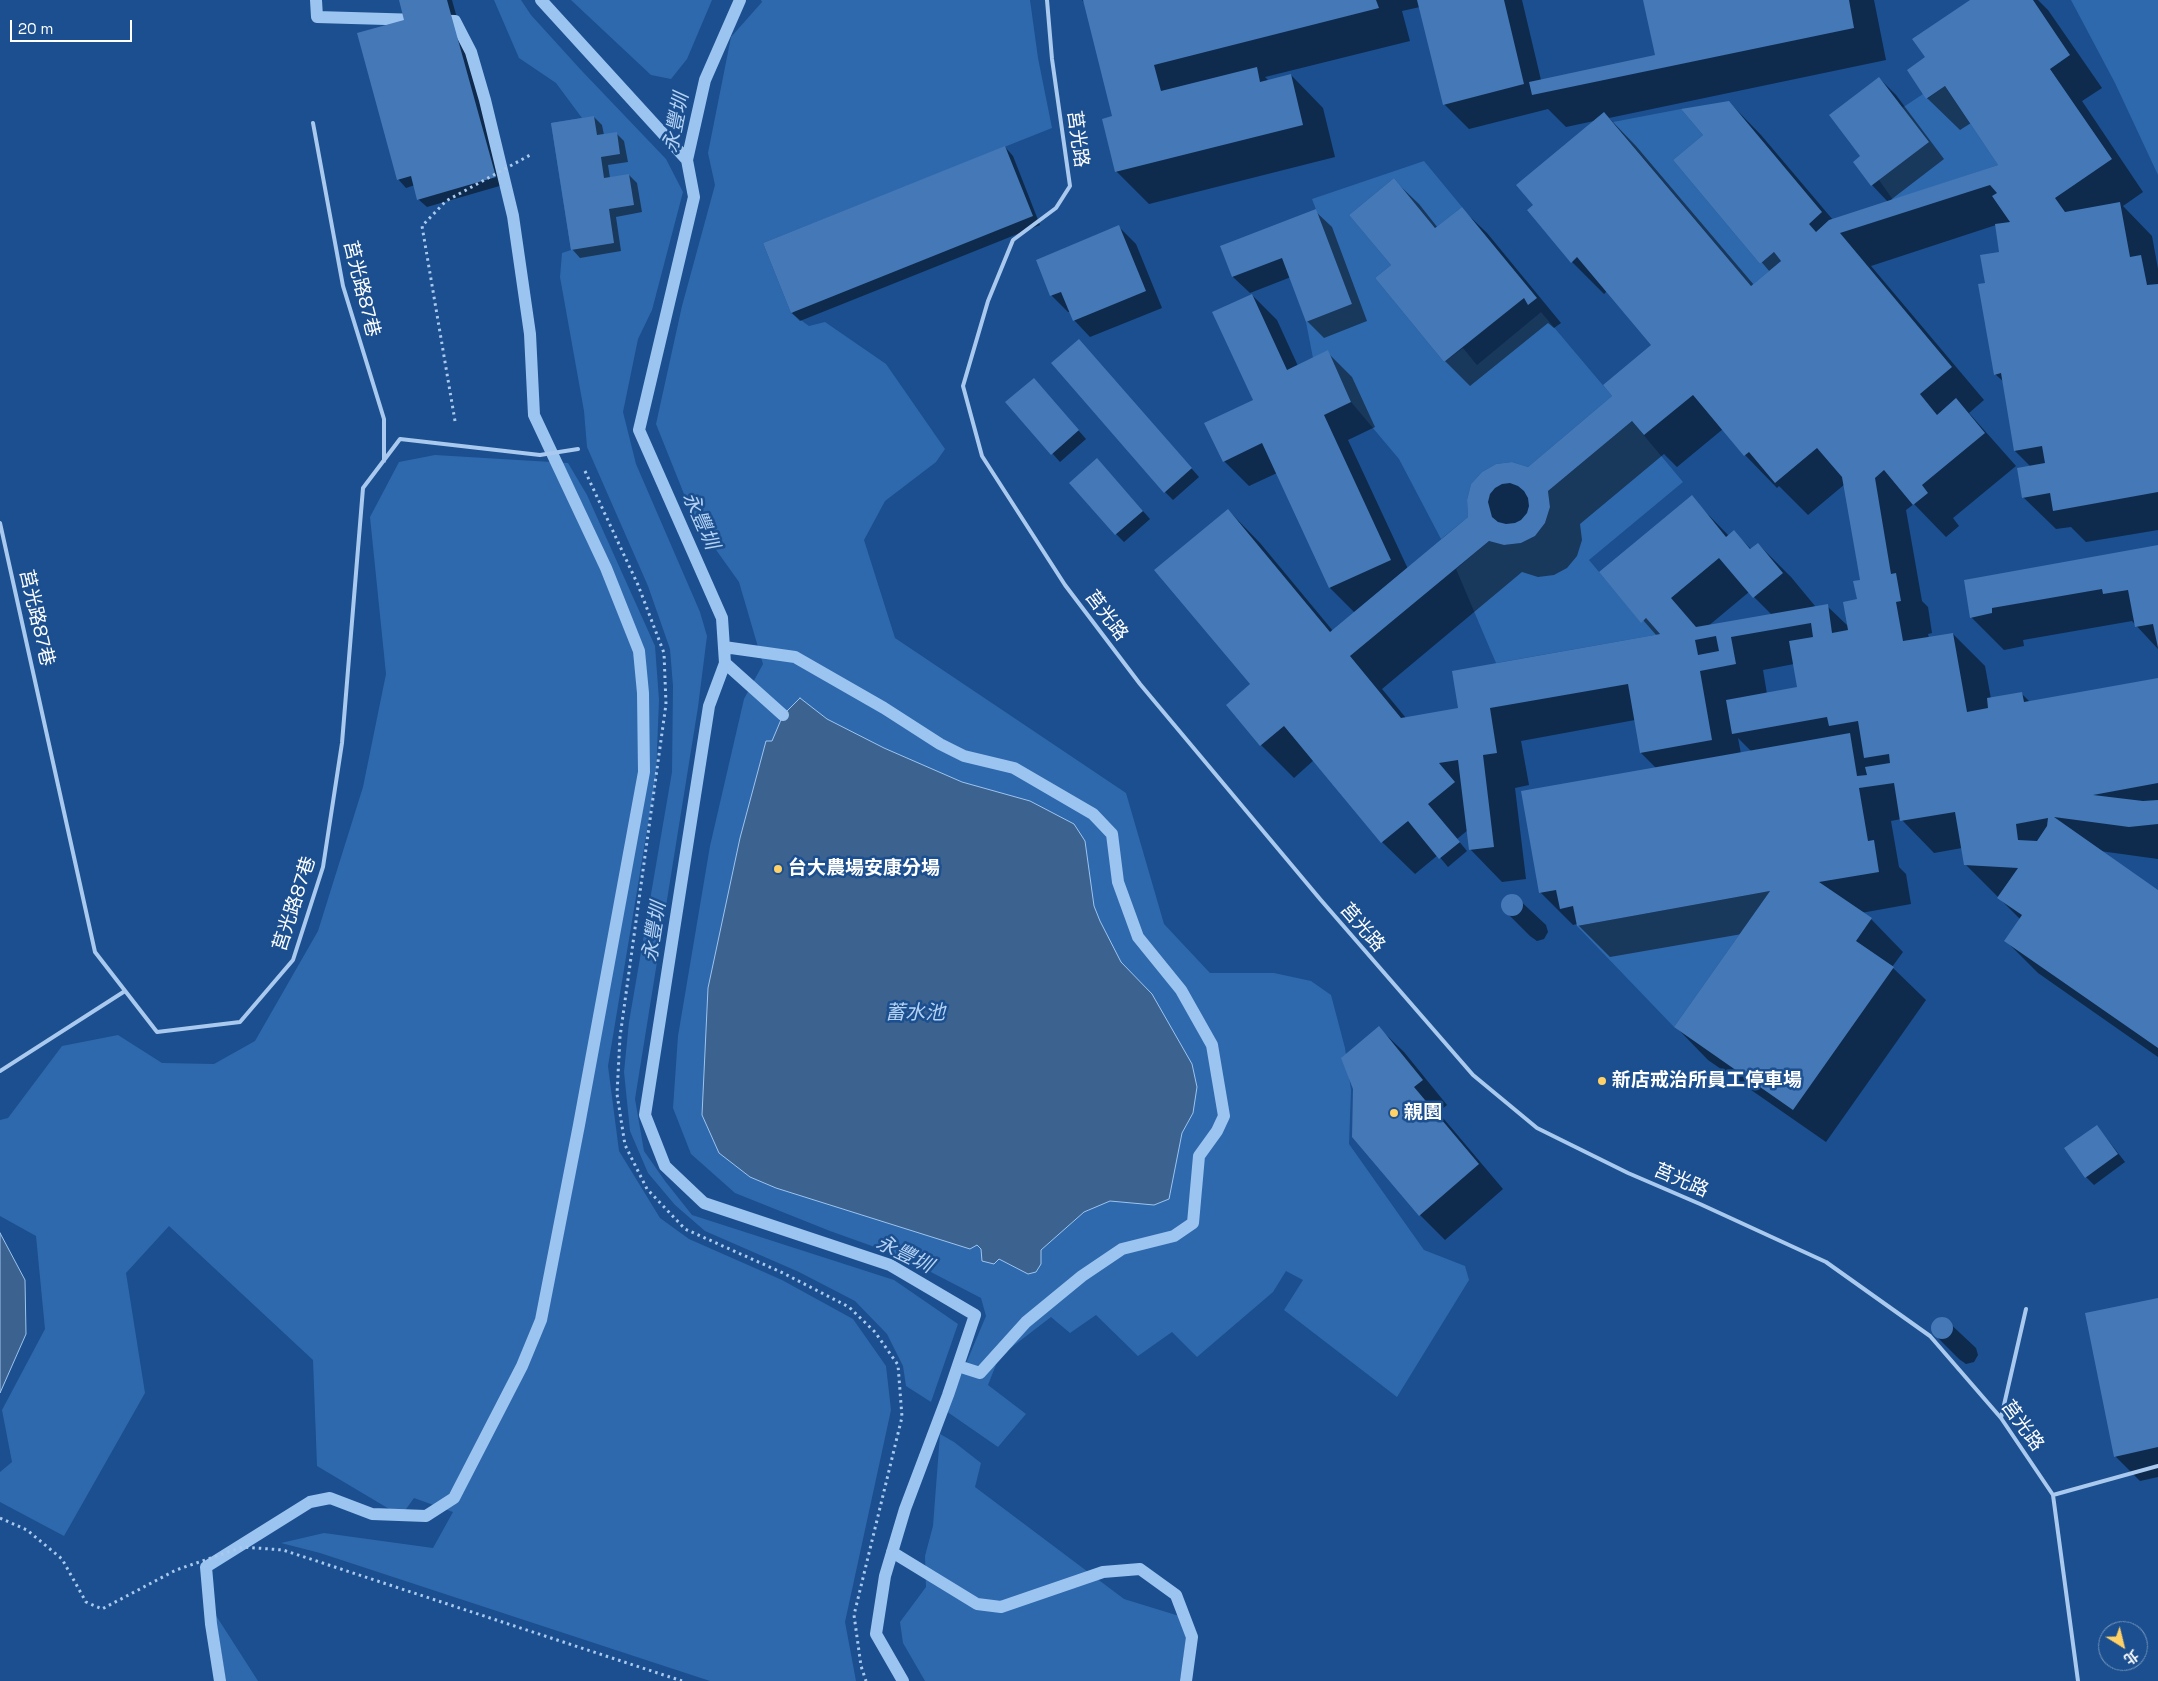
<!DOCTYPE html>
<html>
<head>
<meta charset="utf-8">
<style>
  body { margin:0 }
  #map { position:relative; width:2158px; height:1681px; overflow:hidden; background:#1b4f8f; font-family:"Space Grotesk","Noto Sans TC",sans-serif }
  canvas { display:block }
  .north { position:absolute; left:2098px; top:1621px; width:50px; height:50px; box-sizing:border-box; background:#1b4f8f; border:1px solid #7695bc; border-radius:50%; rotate:144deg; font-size:14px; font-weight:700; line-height:20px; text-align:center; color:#fff }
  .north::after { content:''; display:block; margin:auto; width:18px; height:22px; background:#ffd166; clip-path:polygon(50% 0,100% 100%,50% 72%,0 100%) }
  .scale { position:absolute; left:10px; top:20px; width:122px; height:22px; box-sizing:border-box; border:2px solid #fff; border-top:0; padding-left:6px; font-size:15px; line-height:18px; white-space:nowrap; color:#fff; -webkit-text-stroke:4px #1b4f8f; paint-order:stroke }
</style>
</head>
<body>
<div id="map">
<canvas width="2158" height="1681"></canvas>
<div class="north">北</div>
<div class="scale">20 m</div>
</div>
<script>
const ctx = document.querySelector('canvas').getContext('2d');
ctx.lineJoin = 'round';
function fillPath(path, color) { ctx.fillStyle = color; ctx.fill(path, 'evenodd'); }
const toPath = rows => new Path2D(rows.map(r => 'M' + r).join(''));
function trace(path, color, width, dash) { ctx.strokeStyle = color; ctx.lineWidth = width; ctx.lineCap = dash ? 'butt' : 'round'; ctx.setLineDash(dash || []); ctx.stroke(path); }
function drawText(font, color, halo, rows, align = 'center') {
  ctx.font = font + ' "Space Grotesk","Noto Sans TC",sans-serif'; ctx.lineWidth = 5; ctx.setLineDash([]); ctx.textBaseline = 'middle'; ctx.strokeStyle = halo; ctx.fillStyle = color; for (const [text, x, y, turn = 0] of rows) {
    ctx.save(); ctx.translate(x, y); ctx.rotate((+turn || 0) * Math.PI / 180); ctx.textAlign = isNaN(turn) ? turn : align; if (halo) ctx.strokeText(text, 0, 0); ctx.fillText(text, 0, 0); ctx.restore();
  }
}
const green = toPath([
  [494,0,521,0,531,15,581,70,666,159,683,192,652,310,638,339,623,412,636,464,700,612,707,636,698,707,635,1099,644,1151,665,1181,692,1215,894,1280,958,1324,931,1402,906,1386,903,1366,887,1334,855,1301,799,1272,705,1231,675,1205,648,1173,630,1131,624,1072,629,1022,672,772,673,686,670,649,648,586,587,447,584,411,560,277,562,253,571,250,551,123,582,118,556,83,519,58],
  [571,0,712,0,687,59,671,79,651,75],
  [761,0,1030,0,1038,58,1052,128,763,243,791,313,809,326,825,322,886,364,945,449,936,462,885,501,864,540,895,638,1126,793,1164,924,1210,973,1274,973,1311,981,1331,995,1345,1048,1351,1090,1349,1144,1424,1250,1465,1266,1469,1280,1397,1397,1284,1310,1303,1280,1286,1271,1273,1292,1197,1357,1172,1332,1138,1356,1096,1315,1070,1333,1051,1317,999,1357,988,1385,1026,1414,998,1447,946,1411,986,1316,981,1298,900,1256,830,1231,735,1193,691,1154,673,1108,678,1036,710,846,744,699,763,664,739,582,694,519,656,424,682,306,715,185,708,153,731,37,762,2],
  [2071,0,2158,0,2158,175,2115,83],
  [1945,86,1998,165,1893,200,1879,180,1902,108,1923,94,1927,99],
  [1681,109,1703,135,1673,160,1760,264,1774,252,1781,261,1751,286,1613,122],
  [1424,161,1462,207,1435,228,1394,178,1372,196,1349,215,1391,265,1375,278,1444,362,1463,348,1477,365,1541,312,1612,396,1528,467,1512,462,1496,464,1482,472,1471,484,1467,500,1468,517,1441,539,1399,459,1351,402,1328,351,1313,358,1306,322,1352,304,1312,199],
  [1632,421,1683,482,1589,560,1641,622,1646,618,1660,634,1496,663,1456,569,1489,541,1505,545,1521,543,1535,536,1545,523,1550,507,1548,491],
  [435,455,568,463,587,495,655,646,659,700,656,776,608,1066,619,1151,660,1218,689,1239,782,1280,853,1319,886,1366,891,1410,845,1622,856,1681,710,1681,320,1553,281,1543,324,1533,433,1548,453,1512,414,1498,401,1516,317,1466,313,1360,169,1226,126,1273,145,1393,64,1536,0,1502,0,1472,12,1462,2,1410,45,1329,36,1236,0,1216,0,1120,8,1118,62,1046,118,1035,162,1063,214,1064,255,1041,318,931,363,787,386,674,370,517,399,462],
  [1770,891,1674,1027,1577,926],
  [940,1434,954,1442,981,1463,975,1487,1124,1599,1189,1619,1180,1681,925,1681,903,1643,900,1622,926,1587,925,1556,933,1526],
  [215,1614,258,1681,226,1681]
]);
const water = toPath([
  [800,698,827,719,884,748,962,782,1030,801,1074,824,1085,841,1094,906,1100,921,1121,962,1152,994,1192,1064,1197,1087,1193,1113,1182,1133,1169,1199,1154,1205,1110,1201,1084,1212,1041,1250,1041,1264,1036,1272,1028,1274,999,1259,994,1264,982,1261,981,1249,977,1245,970,1249,776,1188,750,1177,719,1153,702,1115,708,988,740,838,766,741,772,741,783,715,800,698],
  [0,1233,25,1280,26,1334,0,1393,0,1233]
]);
const shadow = toPath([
  [400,0,452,0,503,185,427,207,418,199,415,185,406,188,398,179,406,21],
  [1082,0,1522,0,1541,80,1656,56,1645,0,1874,0,1886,60,1609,118,1636,146,1754,285,1770,272,1675,160,1704,135,1729,102,1761,135,1833,220,2000,166,1971,123,1960,130,1927,98,1926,57,1973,0,2038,0,2048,10,2102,88,2082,101,2143,192,2123,206,2152,236,2158,269,2158,530,2086,542,2071,527,2056,529,2023,497,2031,467,2015,451,2004,382,1995,374,1986,284,2000,253,1996,225,1871,266,1984,400,1969,413,2016,466,1953,518,1959,526,1946,537,1914,504,1906,510,1922,601,1928,607,1932,633,1928,634,1929,638,1953,634,1985,666,1991,699,2022,694,2030,702,2158,679,2158,859,2100,851,2158,892,2158,1057,2038,973,2005,940,2020,919,1965,864,1962,848,1934,853,1901,819,1891,821,1899,867,1906,874,1911,904,1861,913,1871,919,1903,952,1892,967,1926,1000,1826,1142,1708,1060,1676,1027,1742,934,1610,957,1577,924,1573,925,1540,892,1657,769,1641,753,1635,720,1521,741,1529,785,1515,788,1526,879,1502,882,1470,849,1468,830,1457,839,1467,851,1448,867,1438,855,1415,874,1382,842,1314,760,1294,778,1261,745,1228,705,1252,685,1228,510,1260,543,1333,631,1355,613,1330,588,1277,473,1249,486,1224,461,1255,401,1252,295,1277,320,1298,366,1327,352,1352,377,1375,427,1348,440,1408,569,1470,517,1468,500,1528,468,1614,396,1652,345,1607,291,1604,294,1572,262,1535,205,1594,121,1566,127,1548,109,1469,129,1444,104,1420,7,1402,11,1410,41,1265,77,1269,81,1291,75,1323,108,1335,157,1149,204,1116,171,1114,117,1085,3],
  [1723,429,1745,455,1777,488,1779,486,1808,515,1845,484,1862,581,1858,600,1849,627,1827,606,1811,608,1815,606,1791,577,1758,544,1752,550,1734,532,1729,536,1691,497,1601,572,1657,636,1459,709,1406,718,1382,689,1522,572,1538,577,1554,575,1567,568,1577,556,1582,540,1580,524,1664,454,1677,467],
  [1749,592,1772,615,1707,627],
  [1794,664,1798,688,1767,694,1763,670],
  [1738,738,1752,752,1741,754],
  [1879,78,1896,95,1944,159,1888,202,1872,185,1862,156],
  [594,117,602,125,604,135,616,133,624,141,628,162,608,165,610,178,629,175,637,183,642,212,616,217,621,251,580,258,572,249],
  [1005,147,1013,156,1040,225,800,321,792,313],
  [1394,180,1419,204,1438,228,1462,209,1487,233,1561,323,1554,328,1548,323,1470,386,1445,361,1377,278,1392,265],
  [1315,211,1332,227,1367,321,1324,338,1307,321,1291,277,1250,293,1233,277,1222,247],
  [1119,227,1136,244,1162,308,1090,337,1074,320,1070,312,1068,312,1052,296,1038,260],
  [1079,340,1199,477,1173,500,1165,492],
  [1041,388,1086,439,1060,462,1007,402],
  [1105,468,1150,519,1124,542,1116,534],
  [2158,547,2158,649,2132,621,2023,640,2024,646,2004,650,1971,617,1965,581],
  [1514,895,1546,925,1548,932,1544,939,1537,941,1530,936,1505,911,1502,903,1506,897],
  [1379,1028,1404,1052,1447,1105,1438,1112,1503,1189,1445,1240,1420,1215,1353,1137],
  [2097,1126,2125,1162,2094,1185,2086,1177],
  [2158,1300,2158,1477,2140,1481,2115,1456],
  [1944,1318,1976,1348,1978,1355,1974,1362,1966,1364,1959,1359,1934,1334,1932,1326,1936,1320]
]);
const stream = toPath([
  [541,0,687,160],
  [740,0,705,80,687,160,694,197,639,430,722,618,725,663,709,706,645,1115,665,1166,704,1203,890,1265,975,1315,948,1395,905,1509,885,1576,876,1634,903,1681],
  [724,647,795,657,884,708,940,744,964,756,1014,768,1093,814,1112,834,1118,882,1138,937,1181,990,1212,1045,1224,1116,1217,1131,1199,1156,1193,1223,1174,1236,1122,1249,1082,1276,1026,1322,980,1373,958,1366],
  [725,663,783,715],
  [892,1552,977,1604,1001,1607,1103,1572,1140,1569,1176,1595,1192,1637,1186,1681],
  [220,1681,211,1624,206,1567,310,1502,330,1498,372,1514,426,1516,454,1498,522,1366,541,1320,579,1125,644,772,643,693,639,651,606,568,534,415,530,334,513,216,485,100,471,52,455,21,317,17,316,0]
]);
const building = toPath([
  [399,0,447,0,496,177,417,200,411,176,397,180,357,33,404,20],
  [1083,0,1376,0,1379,8,1154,65,1161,91,1257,67,1260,82,1291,74,1303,125,1115,172,1102,119,1112,116],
  [1417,0,1504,0,1524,84,1443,105],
  [1643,0,1849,0,1854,28,1532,95,1529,82,1655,55],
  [1970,0,2033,0,2070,55,2050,69,2112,159,2055,198,2065,212,2120,202,2130,257,2141,255,2147,285,2158,284,2158,492,2053,511,2050,493,2022,498,2017,468,2045,463,2042,446,2014,451,2001,373,1994,375,1978,284,1985,283,1980,255,1999,252,1995,224,2010,222,1992,196,1997,193,1990,185,1840,233,1952,367,1920,394,1937,415,1956,398,1985,433,1922,485,1928,493,1913,505,1884,470,1875,478,1891,574,1896,573,1901,601,1896,602,1903,641,1953,633,1967,712,1988,708,1987,698,2022,692,2024,702,2158,678,2158,783,2093,795,2143,801,2158,800,2158,824,2129,827,2054,817,2158,890,2158,1048,2004,941,2022,915,1997,898,2018,868,1964,865,1955,812,1900,821,1894,783,1859,788,1868,841,1874,840,1879,872,1819,882,1872,918,1856,941,1894,967,1793,1110,1674,1027,1770,891,1577,926,1573,906,1560,909,1556,890,1539,893,1521,791,1850,733,1857,776,1867,775,1865,767,1890,763,1889,754,1864,758,1858,721,1829,726,1827,717,1732,734,1726,700,1797,687,1789,641,1813,637,1811,623,1731,637,1736,664,1700,671,1712,740,1640,753,1628,684,1490,708,1497,753,1483,755,1494,847,1469,850,1458,760,1439,763,1455,782,1428,804,1460,842,1439,859,1408,821,1381,843,1284,726,1260,746,1226,705,1250,684,1154,570,1228,509,1330,632,1468,517,1467,500,1471,484,1482,472,1496,464,1512,462,1528,467,1612,396,1603,385,1651,345,1577,257,1571,263,1527,210,1533,205,1516,185,1604,112,1751,286,1781,261,1774,252,1760,264,1673,160,1703,135,1681,109,1729,101,1822,212,1809,224,1816,232,1829,220,1998,165,1945,86,1926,99,1907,70,1925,57,1912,39],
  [1693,395,1744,456,1749,452,1775,483,1817,448,1842,477,1860,580,1853,581,1857,599,1843,602,1848,630,1832,633,1828,604,1696,627,1671,598,1719,558,1753,598,1783,573,1758,543,1750,549,1734,530,1726,537,1692,495,1599,572,1641,623,1646,618,1660,634,1452,671,1458,708,1401,718,1350,656,1489,541,1504,545,1521,543,1535,536,1545,523,1550,507,1548,491,1632,421,1644,435],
  [1510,483,1518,486,1524,491,1528,498,1529,506,1527,513,1521,520,1515,523,1506,524,1498,522,1492,517,1488,502,1490,494,1495,488,1502,484],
  [1716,636,1719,651,1698,655,1695,640],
  [2048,818,2047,826,2037,841,2018,840,2016,824],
  [1879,77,1929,142,1871,186,1853,162,1860,156,1829,115],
  [594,116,597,135,617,132,620,154,601,157,604,178,629,174,634,205,609,209,614,243,571,250,551,123],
  [1005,146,1033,216,791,313,763,243],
  [1394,178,1435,228,1462,207,1537,298,1528,305,1524,298,1444,362,1375,278,1391,265,1349,215],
  [1316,209,1352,304,1306,322,1282,258,1232,277,1220,246],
  [1119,225,1146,291,1073,321,1061,292,1050,296,1036,260],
  [1252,294,1287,370,1328,350,1351,402,1324,415,1391,560,1329,588,1262,443,1223,462,1204,423,1253,400,1212,312],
  [1079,339,1192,468,1164,493,1051,363],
  [1034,378,1079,430,1051,455,1005,402],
  [1097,458,1143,511,1115,535,1069,483],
  [2158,545,2158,648,2153,624,2135,627,2128,590,2103,594,2102,589,1992,608,1992,613,1970,618,1964,580],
  '1501 905a11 11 0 1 1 22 0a11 11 0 1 1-22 0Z',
  [1379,1026,1423,1080,1414,1087,1479,1164,1419,1216,1352,1137,1353,1089,1341,1058],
  [2097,1125,2118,1154,2085,1178,2064,1148],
  [2158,1298,2158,1447,2114,1457,2085,1313],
  '1931 1328a11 11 0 1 1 22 0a11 11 0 1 1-22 0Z'
]);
const path = toPath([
  [455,421,422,226,446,201,532,154],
  [585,471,638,585,664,653,666,704,620,1037,617,1094,625,1145,647,1189,685,1229,783,1273,849,1307,875,1332,898,1365,902,1417,854,1615,861,1666,866,1681],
  [0,1518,27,1530,62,1559,86,1602,102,1609,176,1570,243,1547,283,1550,682,1681]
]);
const lane = toPath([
  [1047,0,1052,59,1070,186,1056,208,1013,240,988,301,963,386,982,456,1065,585,1140,684,1320,899,1473,1075,1537,1128,1628,1173,1700,1204,1826,1262,1930,1336,2001,1418,2053,1495,2078,1681],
  [313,123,343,286,384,419,384,461],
  [0,523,95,952,157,1032,240,1022,293,960,323,867,342,743,363,488,400,439,540,455,578,449],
  [0,1071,125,991],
  [2001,1418,2026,1309],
  [2053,1495,2158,1466]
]);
const markers = [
  [778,869,5,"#ffd166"],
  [1602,1081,5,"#ffd166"],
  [1394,1113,5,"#ffd166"]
];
const streetNames = [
  ["莒光路",1077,139,82],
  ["莒光路87巷",361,289,76],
  ["莒光路",1106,616,53],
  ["莒光路87巷",36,618,77],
  ["莒光路87巷",295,904,-72],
  ["莒光路",1362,928,49],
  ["莒光路",1681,1181,23],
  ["莒光路",2022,1426,54]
];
const poiNames = [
  ["台大農場安康分場",788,869],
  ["新店戒治所員工停車場",1612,1081],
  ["親園",1404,1113]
];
const waterNames = [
  ["永豐圳",677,123,-79],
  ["永豐圳",700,521,66],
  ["永豐圳",655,932,-81],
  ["蓄水池",915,1014],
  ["永豐圳",904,1255,26]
];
fillPath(green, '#2e69ad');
fillPath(water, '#3c6290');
trace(water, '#9cc4f0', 1);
fillPath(shadow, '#0007');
trace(stream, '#9cc4f0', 12);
fillPath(building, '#4478b7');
trace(path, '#a9c9ee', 3, [2.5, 4]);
trace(lane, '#a9c9ee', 4);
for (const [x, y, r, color] of markers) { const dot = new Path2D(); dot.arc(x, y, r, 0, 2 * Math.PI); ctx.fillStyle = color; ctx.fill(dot); trace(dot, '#1b4f8f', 2); }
drawText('19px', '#fff', '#1b4f8f', streetNames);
drawText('bold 19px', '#fff', '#1b4f8f', poiNames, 'left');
drawText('italic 20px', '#b5d3f5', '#1b4f8f', waterNames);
</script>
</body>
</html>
